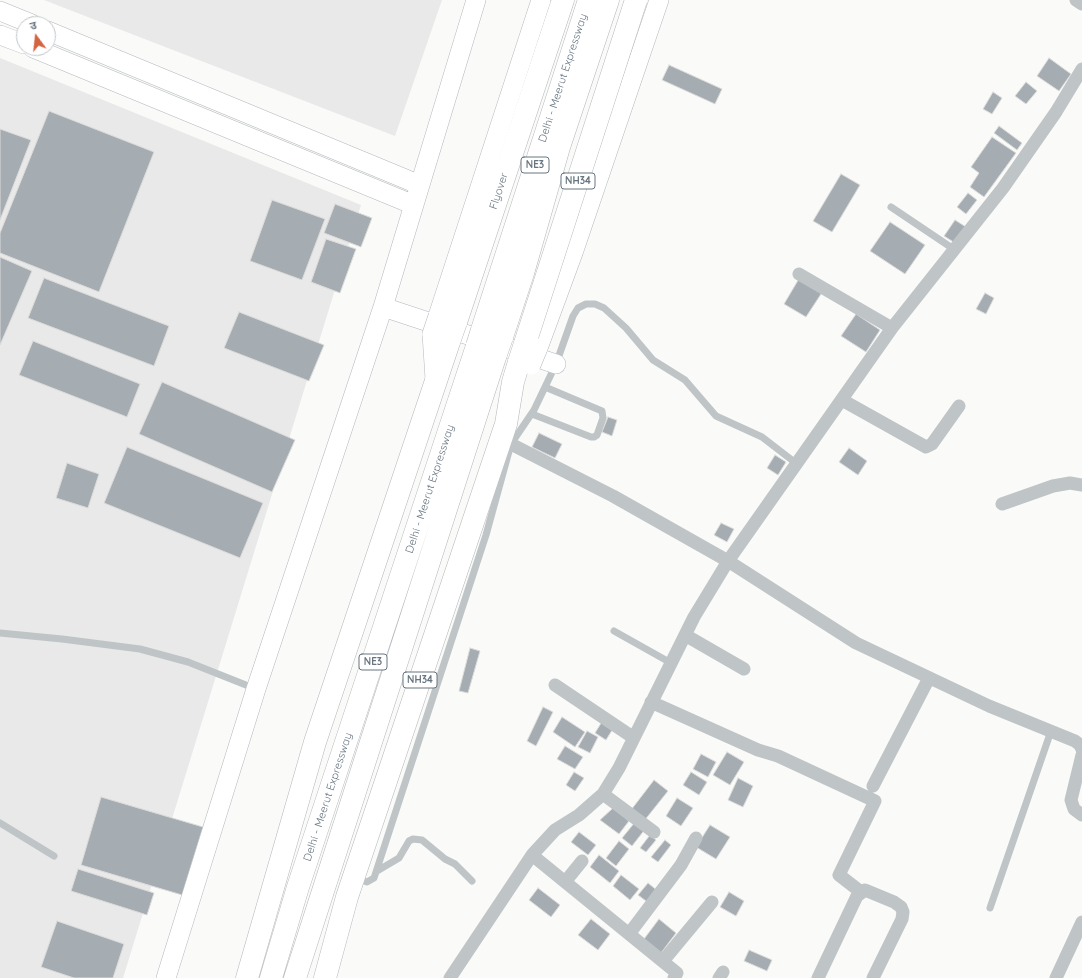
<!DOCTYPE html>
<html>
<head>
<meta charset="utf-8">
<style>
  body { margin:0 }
  #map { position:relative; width:1082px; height:978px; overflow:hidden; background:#fafaf8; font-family:Quicksand,"Noto Sans Devanagari",sans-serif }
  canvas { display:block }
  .north { position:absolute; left:16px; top:16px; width:40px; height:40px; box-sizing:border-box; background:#fff; border:1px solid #c2c8cc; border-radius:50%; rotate:345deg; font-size:11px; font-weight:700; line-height:16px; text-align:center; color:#677580 }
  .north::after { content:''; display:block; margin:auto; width:14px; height:18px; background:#d26440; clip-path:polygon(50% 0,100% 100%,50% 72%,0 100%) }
</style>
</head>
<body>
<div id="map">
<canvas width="1082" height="978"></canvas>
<div class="north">उ</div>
</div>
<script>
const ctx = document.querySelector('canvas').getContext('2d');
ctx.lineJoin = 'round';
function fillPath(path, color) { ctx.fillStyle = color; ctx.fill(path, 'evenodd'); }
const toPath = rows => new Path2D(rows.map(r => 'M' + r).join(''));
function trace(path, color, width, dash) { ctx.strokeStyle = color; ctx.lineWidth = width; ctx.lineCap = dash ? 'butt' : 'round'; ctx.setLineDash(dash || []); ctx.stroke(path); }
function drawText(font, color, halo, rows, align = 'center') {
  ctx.font = font + ' Quicksand,sans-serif'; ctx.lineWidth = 4; ctx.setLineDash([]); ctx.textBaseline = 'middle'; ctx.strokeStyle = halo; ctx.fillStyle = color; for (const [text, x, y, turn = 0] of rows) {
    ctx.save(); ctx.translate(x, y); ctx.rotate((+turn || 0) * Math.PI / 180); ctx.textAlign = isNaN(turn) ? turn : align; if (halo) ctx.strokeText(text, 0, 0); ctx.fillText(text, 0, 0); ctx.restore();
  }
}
const built = toPath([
  [44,0,442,0,395,136],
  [0,58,361,205,123,978,0,978]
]);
const building = toPath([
  [1049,58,1071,74,1059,91,1037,76,1049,58],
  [669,65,722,89,715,104,662,80,669,65],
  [1026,82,1037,91,1026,104,1015,96,1026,82],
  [993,92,1002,98,992,114,983,109,993,92],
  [49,111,154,152,99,292,0,253,0,233,49,111],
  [999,126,1022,143,1017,150,994,133,999,126],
  [0,129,31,140,0,220,0,129],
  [992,137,1016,153,984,197,970,187,979,173,971,167,992,137],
  [841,174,860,185,832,232,813,221,841,174],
  [968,193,977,200,966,214,957,207,968,193],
  [272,200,325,219,302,280,250,261,272,200],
  [335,204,372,218,361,247,324,233,335,204],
  [955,220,966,227,955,243,944,236,955,220],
  [890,222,925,245,905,274,870,251,890,222],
  [326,239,356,249,340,293,311,282,326,239],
  [0,257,32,271,0,345,0,257],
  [800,277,823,291,806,317,784,304,800,277],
  [44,278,169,326,154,366,28,318,44,278],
  [985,293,994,298,986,314,976,309,985,293],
  [239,312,324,345,309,381,224,348,239,312],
  [856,314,880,330,866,352,841,336,856,314],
  [33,341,140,384,127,417,19,375,33,341],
  [162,382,295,440,272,492,139,434,162,382],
  [608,417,617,420,612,436,602,432,608,417],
  [539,433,562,444,555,458,532,447,539,433],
  [127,447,263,503,240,558,104,503,127,447],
  [849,448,867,461,858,475,839,462,849,448],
  [775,455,786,462,778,475,767,468,775,455],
  [67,463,99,474,88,508,56,498,67,463],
  [721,523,734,529,727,542,714,535,721,523],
  [470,648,480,651,468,693,459,691,470,648],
  [543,707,553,712,536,746,527,741,543,707],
  [562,717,585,732,575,747,553,732,562,717],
  [603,720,614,727,606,740,595,733,603,720],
  [587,731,598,737,590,753,578,747,587,731],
  [565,746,583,757,575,769,557,759,565,746],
  [727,752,744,762,730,785,713,775,727,752],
  [701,754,716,762,708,777,693,769,701,754],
  [574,772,584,778,575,791,566,785,574,772],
  [691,772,707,782,699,795,683,785,691,772],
  [738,778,753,786,743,807,728,800,738,778],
  [654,780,668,791,644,821,631,810,654,780],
  [101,797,203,827,182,895,81,865,101,797],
  [677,798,693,808,681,826,666,816,677,798],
  [613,808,629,821,619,834,600,820,613,808],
  [636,821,646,828,632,846,622,838,636,821],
  [710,825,730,837,716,859,696,847,710,825],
  [579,832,596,845,588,855,571,842,579,832],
  [650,835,656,840,646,852,640,848,650,835],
  [665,840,671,845,658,862,651,857,665,840],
  [619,841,629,849,616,866,606,858,619,841],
  [599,855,619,871,610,883,590,867,599,855],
  [78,869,154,893,147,915,71,891,78,869],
  [621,875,639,889,630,900,613,886,621,875],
  [648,883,659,892,650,904,638,895,648,883],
  [538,888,560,905,551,917,529,900,538,888],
  [729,892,744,901,736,916,720,907,729,892],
  [591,919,610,934,598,950,578,935,591,919],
  [659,919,676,933,661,953,644,939,659,919],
  [57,921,124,944,113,978,74,978,41,967,57,921],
  [749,950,772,960,767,971,744,961,749,950]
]);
const lane = toPath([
  [891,207,955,250],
  [532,414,591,437,594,437,597,435,603,418,602,411,545,387],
  [614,631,671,663],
  [0,633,62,639,140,649,188,662,256,689],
  [0,823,54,856],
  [377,871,399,858,409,841,413,839,422,840,445,859,455,864,472,881],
  [355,878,367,882,374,878,486,535,511,444,534,410,556,364,573,316,578,308,586,304,595,304,604,308,626,328,653,360,685,380,716,416,762,437,797,464],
  [990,908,1051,731]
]);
const street = toPath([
  [1076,0,1082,4],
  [799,274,892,328],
  [842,400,926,447,932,444,959,406],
  [501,439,613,496,728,561,856,643,989,706,1075,741,1080,745,1082,749],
  [1002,504,1053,486,1070,483,1082,485],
  [685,635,744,669],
  [555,685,634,738],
  [651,702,758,750,778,756,875,801,839,875,861,892],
  [1082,755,1071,800,1074,809,1082,815],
  [873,786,929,678],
  [603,794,654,832],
  [532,855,677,973,674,978],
  [565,882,582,861],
  [629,934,681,865,696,838],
  [663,961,712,902],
  [450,978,532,855,555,830,579,815,603,794,619,768,694,617,728,561,892,328,1003,188,1056,112,1082,69],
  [719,978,723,972],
  [818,978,857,896,865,890,894,902,901,907,903,912,902,919,873,978],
  [1056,978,1082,922]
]);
const secondary = toPath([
  [0,11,32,24],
  [48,31,420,185],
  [0,35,24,44],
  [33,48,414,205],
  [383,307,556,364],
  [438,316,541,0],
  [432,334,435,379],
  [538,348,573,253,659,0],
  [166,978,256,689,383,307,476,0]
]);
const highway = toPath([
  [456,322,563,0],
  [482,330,589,0],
  [502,337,523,273,559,147,608,0],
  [247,978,315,742,450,339],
  [271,978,298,887,477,346],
  [295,978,496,354],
  [325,978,347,897,506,424,513,382,519,362]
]);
const secondaryBridge = toPath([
  [432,334,438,316],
  [531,365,538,348]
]);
const highwayBridge = toPath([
  [450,339,456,322],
  [477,346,482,330],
  [496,354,502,337],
  [519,362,636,0]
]);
const shields = [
  [535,165,28],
  [578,181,34],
  [373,662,28],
  [420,680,34]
];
const shieldNames = [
  ["NE3",535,165],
  ["NH34",578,181],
  ["NE3",373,662],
  ["NH34",420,680]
];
const streetNames = [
  ["Delhi - Meerut Expressway",563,78,-72],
  ["Flyover",499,191,-72],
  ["Delhi - Meerut Expressway",430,489,-72],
  ["Delhi - Meerut Expressway",328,797,-72]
];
fillPath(built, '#e8e9e8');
fillPath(building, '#a5acb2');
trace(building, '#dcdcda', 1);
trace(secondary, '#b4b9be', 20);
trace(highway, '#b3b7bb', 23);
trace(lane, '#bfc4c7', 7);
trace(street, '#bfc4c7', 13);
trace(secondary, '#fff', 19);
trace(highway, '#fff', 22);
trace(secondaryBridge, '#b4b9be', 20, []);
trace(highwayBridge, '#b3b7bb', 23, []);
trace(secondaryBridge, '#fff', 19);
trace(highwayBridge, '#fff', 22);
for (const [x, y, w] of shields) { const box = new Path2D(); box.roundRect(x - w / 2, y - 8, w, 16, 3); ctx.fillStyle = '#fff'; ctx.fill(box); trace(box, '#677580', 1); }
drawText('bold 10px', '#677580', null, shieldNames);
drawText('11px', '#677580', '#fff', streetNames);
</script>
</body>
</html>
